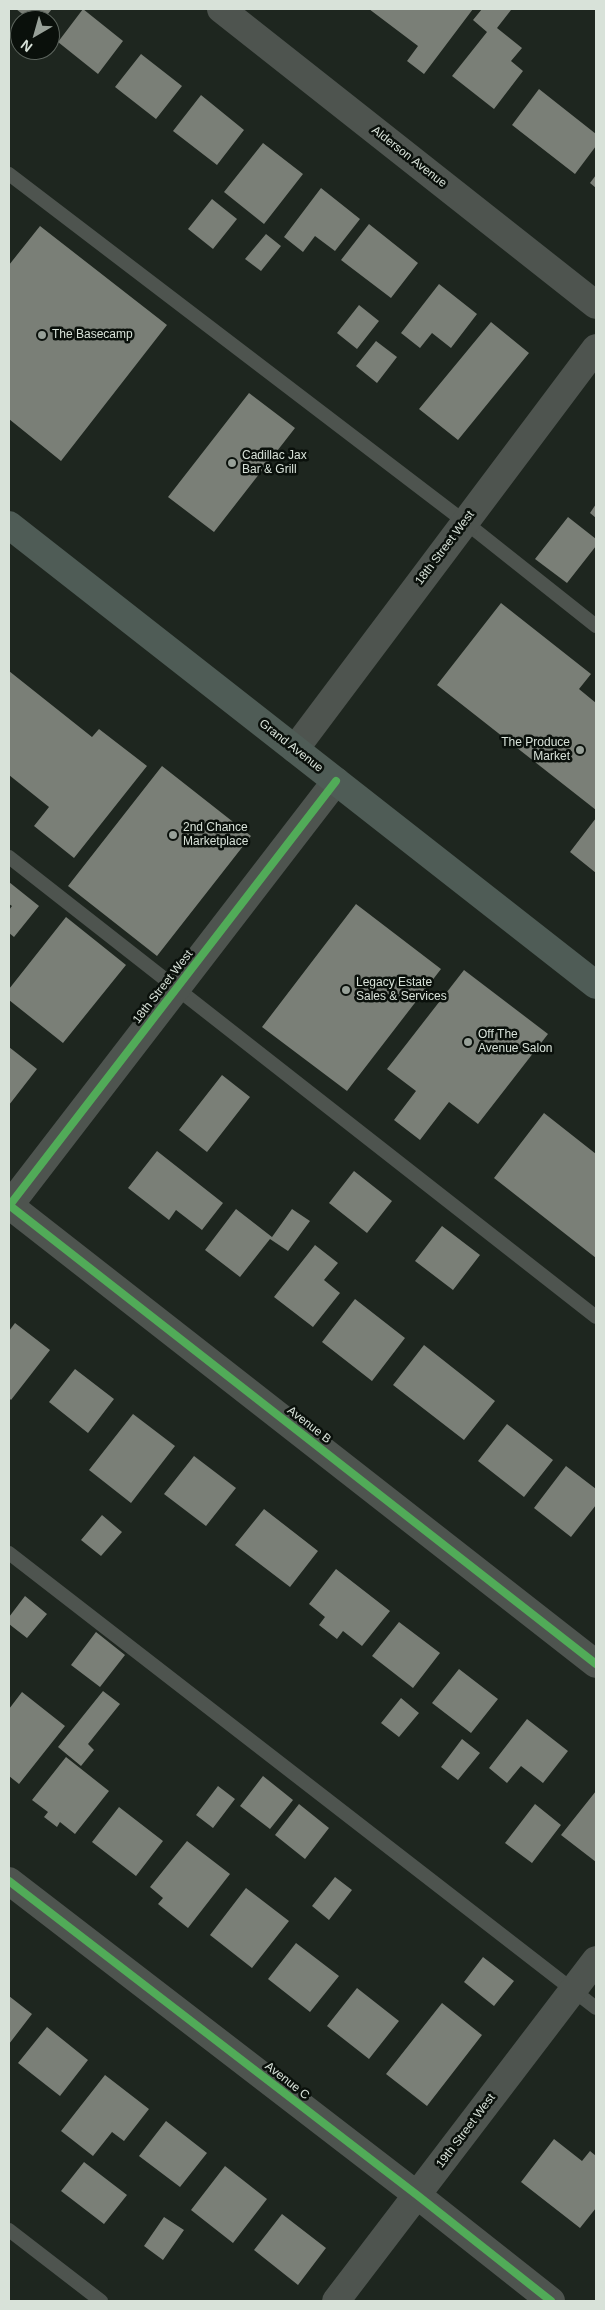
<!DOCTYPE html>
<html>
<head>
<meta charset="utf-8">
<style>
  body { margin:0 }
  #map { position:relative; width:605px; height:2310px; overflow:hidden; background:#1e261f; font-family:Arial,sans-serif }
  canvas { display:block }
  .frame { position:absolute; inset:0; border:10px solid #d8e2d9; pointer-events:none }
  .north { position:absolute; left:10px; top:10px; width:50px; height:50px; box-sizing:border-box; background:#0a100b; border:1px solid #5c645d; border-radius:50%; rotate:218deg; font-size:14px; font-weight:700; line-height:20px; text-align:center; color:#d8e2d9 }
  .north::after { content:''; display:block; margin:auto; width:18px; height:22px; background:#97a098; clip-path:polygon(50% 0,100% 100%,50% 72%,0 100%) }
</style>
</head>
<body>
<div id="map">
<canvas width="605" height="2310"></canvas>
<div class="frame"></div>
<div class="north">N</div>
</div>
<script>
const ctx = document.querySelector('canvas').getContext('2d');
ctx.lineJoin = 'round';
function fillPath(path, color) { ctx.fillStyle = color; ctx.fill(path, 'evenodd'); }
const toPath = rows => new Path2D(rows.map(r => 'M' + r).join(''));
function trace(path, color, width, dash) { ctx.strokeStyle = color; ctx.lineWidth = width; ctx.lineCap = dash ? 'butt' : 'round'; ctx.setLineDash(dash || []); ctx.stroke(path); }
function drawText(font, color, halo, rows, align = 'center') {
  ctx.font = font + ' Arial,sans-serif'; ctx.lineWidth = 5; ctx.setLineDash([]); ctx.textBaseline = 'middle'; ctx.strokeStyle = halo; ctx.fillStyle = color; for (const [text, x, y, turn = 0] of rows) {
    ctx.save(); ctx.translate(x, y); ctx.rotate((+turn || 0) * Math.PI / 180); ctx.textAlign = isNaN(turn) ? turn : align; if (halo) ctx.strokeText(text, 0, 0); ctx.fillText(text, 0, 0); ctx.restore();
  }
}
const building = toPath([
  [16,9,52,9,43,20,30,20],
  [83,9,123,41,98,74,58,42],
  [369,9,473,9,424,74,407,61,418,46],
  [482,9,511,10,497,28,522,48,511,61,523,71,494,109,452,76,487,32,473,20],
  [141,54,182,86,156,119,115,87],
  [539,89,596,134,596,146,575,174,512,125],
  [201,95,244,130,217,165,173,131],
  [263,143,303,174,264,224,224,192],
  [596,175,596,188,590,183],
  [321,188,360,219,335,251,315,236,303,252,284,237],
  [212,199,237,219,213,249,188,229],
  [369,224,418,263,391,298,341,260],
  [40,226,167,325,61,461,9,419,9,265],
  [266,234,281,246,261,271,245,259],
  [439,284,477,314,451,348,432,333,420,348,401,333],
  [359,305,379,321,357,349,337,333],
  [491,322,529,353,458,440,419,409],
  [376,341,397,357,377,383,356,366],
  [249,393,295,428,214,532,168,497],
  [596,504,596,518,590,513],
  [568,517,596,539,596,546,567,583,535,559],
  [501,603,591,674,579,689,596,703,596,810,437,685],
  [9,671,92,737,99,729,147,766,74,858,34,826,49,807,9,775],
  [162,766,251,836,157,956,68,886],
  [596,818,596,873,570,852],
  [9,882,39,906,14,937,9,933,9,910,12,906,9,904],
  [356,904,441,969,347,1091,262,1027],
  [66,917,126,965,63,1043,9,1000,9,989],
  [464,970,548,1034,478,1124,449,1102,420,1140,394,1120,416,1091,387,1069],
  [9,1047,37,1069,9,1105],
  [222,1075,250,1097,207,1152,179,1130],
  [544,1113,596,1154,596,1258,494,1178],
  [157,1151,223,1203,202,1230,176,1210,169,1220,128,1188],
  [354,1171,392,1201,367,1233,329,1203],
  [236,1209,272,1237,292,1209,310,1221,288,1251,270,1239,240,1277,205,1250],
  [442,1226,480,1255,453,1290,415,1261],
  [315,1245,338,1263,324,1280,340,1293,313,1327,274,1297],
  [355,1299,405,1338,372,1381,322,1342],
  [15,1323,50,1350,11,1400,9,1398,9,1331],
  [424,1345,495,1401,464,1440,393,1385],
  [75,1369,114,1399,88,1433,49,1402],
  [133,1414,175,1446,131,1503,89,1470],
  [507,1424,553,1460,524,1497,478,1461],
  [194,1456,236,1488,206,1526,164,1494],
  [566,1466,596,1489,596,1505,571,1537,534,1508],
  [264,1509,318,1551,290,1587,235,1545],
  [102,1515,122,1532,101,1556,81,1540],
  [336,1569,390,1611,362,1646,343,1631,337,1639,319,1625,325,1617,309,1604],
  [25,1596,47,1614,27,1638,9,1624,9,1617],
  [399,1622,440,1653,413,1688,372,1656],
  [96,1632,125,1655,100,1687,71,1665],
  [459,1669,498,1699,471,1733,432,1703],
  [103,1691,120,1704,88,1744,94,1750,81,1766,58,1747],
  [22,1692,65,1726,19,1784,9,1776,9,1709],
  [401,1698,419,1713,399,1737,381,1723],
  [527,1719,568,1751,543,1783,521,1766,507,1783,489,1768],
  [462,1739,480,1753,458,1780,441,1767],
  [66,1757,109,1791,75,1834,60,1822,57,1827,44,1817,48,1812,32,1800],
  [263,1776,293,1800,270,1829,240,1806],
  [218,1786,235,1799,213,1828,196,1815],
  [596,1791,596,1862,561,1835],
  [299,1804,329,1828,305,1859,275,1835],
  [535,1804,561,1825,532,1863,505,1843],
  [119,1807,163,1841,136,1876,92,1842],
  [187,1841,230,1874,188,1928,158,1904,163,1898,150,1887],
  [335,1877,352,1890,329,1920,312,1906],
  [246,1888,289,1921,252,1968,210,1935],
  [296,1943,339,1976,310,2012,268,1979],
  [483,1957,514,1981,494,2006,464,1982],
  [357,1988,399,2021,369,2059,327,2026],
  [9,1996,32,2014,9,2044],
  [442,2003,482,2035,427,2106,386,2074],
  [47,2027,88,2060,60,2096,18,2063],
  [105,2075,149,2109,124,2141,112,2132,93,2156,61,2131],
  [166,2121,207,2153,180,2187,139,2156],
  [554,2139,582,2161,590,2151,596,2156,596,2208,580,2228,521,2182],
  [84,2162,127,2195,104,2224,61,2191],
  [225,2166,267,2199,233,2243,191,2210],
  [282,2214,326,2248,298,2285,254,2250],
  [164,2217,184,2230,163,2260,144,2246]
]);
const lane = toPath([
  [9,174,465,522,596,626],
  [9,857,596,1317],
  [9,1553,596,2008],
  [9,2230,101,2301]
]);
const street = toPath([
  [221,9,596,305],
  [295,749,596,348],
  [9,1205,596,1664],
  [9,1206,336,781],
  [9,1881,417,2195,551,2301],
  [336,2301,596,1960]
]);
const primary = toPath([
  [9,525,596,985]
]);
const cycleway = toPath([
  [9,1205,596,1664],
  [9,1206,336,781],
  [9,1881,417,2195,551,2301]
]);
const markers = [
  [42,335,5,"#97a098"],
  [232,463,5,"#97a098"],
  [580,750,5,"#97a098"],
  [173,835,5,"#97a098"],
  [346,990,5,"#97a098"],
  [468,1042,5,"#97a098"]
];
const streetNames = [
  ["Alderson Avenue",409,157,38],
  ["18th Street West",445,548,-53],
  ["Grand Avenue",291,746,38],
  ["18th Street West",163,987,-52],
  ["Avenue B",309,1425,38],
  ["Avenue C",287,2081,38],
  ["19th Street West",466,2131,-53]
];
const poiNames = [
  ["The Basecamp",52,335],
  ["Cadillac Jax",242,456],
  ["Bar & Grill",242,470],
  ["The Produce",570,743,"right"],
  ["Market",570,757,"right"],
  ["2nd Chance",183,828],
  ["Marketplace",183,842],
  ["Legacy Estate",356,983],
  ["Sales & Services",356,997],
  ["Off The",478,1035],
  ["Avenue Salon",478,1049]
];
fillPath(building, '#7a7f77');
trace(lane, '#4e544f', 14);
trace(street, '#4e544f', 28);
trace(primary, '#4f5c56', 28);
trace(cycleway, '#51ab58', 8);
for (const [x, y, r, color] of markers) { const dot = new Path2D(); dot.arc(x, y, r, 0, 2 * Math.PI); ctx.fillStyle = color; ctx.fill(dot); trace(dot, '#0a100b', 2); }
drawText('12px', '#d8e2d9', '#0a100b', streetNames);
drawText('12px', '#d8e2d9', '#0a100b', poiNames, 'left');
</script>
</body>
</html>
